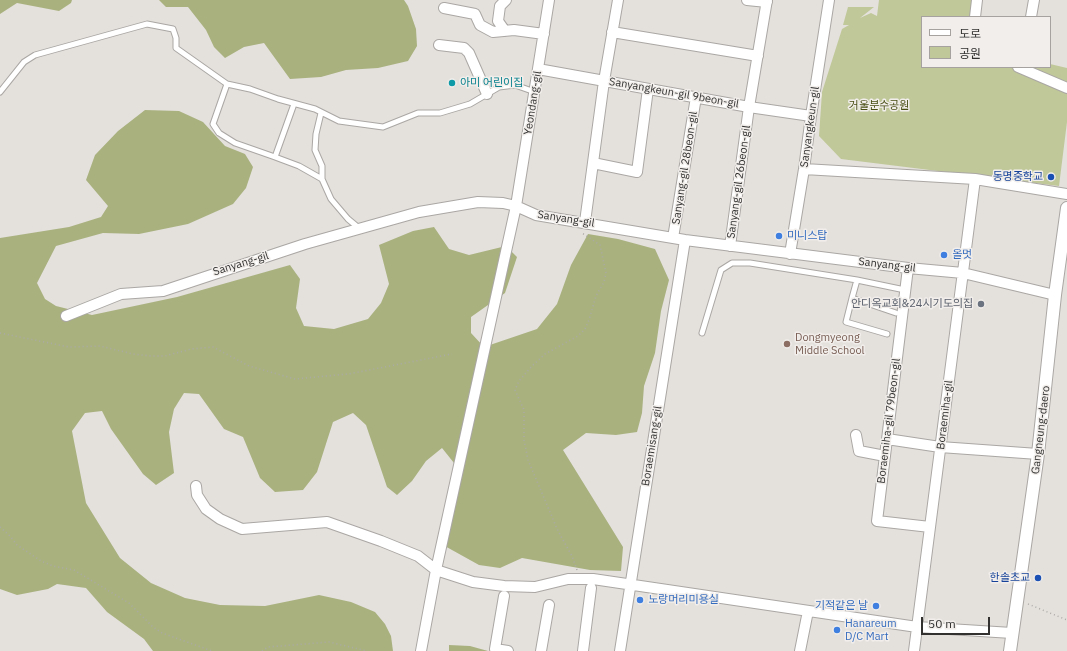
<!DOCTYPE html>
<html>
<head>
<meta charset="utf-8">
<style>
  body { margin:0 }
  #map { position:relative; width:1067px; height:651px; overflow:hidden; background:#e4e1dd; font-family:"IBM Plex Sans","Noto Sans KR",sans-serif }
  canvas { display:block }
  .legend { position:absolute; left:921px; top:16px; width:130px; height:52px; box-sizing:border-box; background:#f1eeeb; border:1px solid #a5a2a0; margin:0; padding:5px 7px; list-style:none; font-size:12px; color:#323130 }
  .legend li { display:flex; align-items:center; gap:8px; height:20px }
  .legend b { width:20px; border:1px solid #a5a2a0 }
  .scale { position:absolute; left:921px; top:617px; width:69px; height:18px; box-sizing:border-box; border:2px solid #323130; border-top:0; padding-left:5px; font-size:12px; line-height:14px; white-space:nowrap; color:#323130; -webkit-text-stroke:3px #f1eeeb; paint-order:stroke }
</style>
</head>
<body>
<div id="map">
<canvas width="1067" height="651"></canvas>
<ul class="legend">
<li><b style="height:5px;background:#fff"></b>도로</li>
<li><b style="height:11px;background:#c0c899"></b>공원</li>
</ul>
<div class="scale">50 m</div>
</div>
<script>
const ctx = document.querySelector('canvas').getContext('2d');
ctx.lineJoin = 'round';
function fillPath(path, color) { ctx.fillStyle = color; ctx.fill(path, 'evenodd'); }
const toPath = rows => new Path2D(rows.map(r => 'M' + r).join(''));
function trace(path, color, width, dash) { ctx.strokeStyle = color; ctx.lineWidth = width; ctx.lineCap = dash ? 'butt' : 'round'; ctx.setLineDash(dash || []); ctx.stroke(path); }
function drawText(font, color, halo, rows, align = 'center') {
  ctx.font = font + ' "IBM Plex Sans","Noto Sans KR",sans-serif'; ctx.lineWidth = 3; ctx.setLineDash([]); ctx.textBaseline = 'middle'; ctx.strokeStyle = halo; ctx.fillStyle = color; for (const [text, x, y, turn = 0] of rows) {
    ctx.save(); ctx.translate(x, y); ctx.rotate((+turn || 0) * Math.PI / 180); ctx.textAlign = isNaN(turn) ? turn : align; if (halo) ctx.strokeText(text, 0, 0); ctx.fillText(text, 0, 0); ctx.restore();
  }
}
const green = toPath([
  [879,0,978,0,978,17,922,17,922,67,1050,67,1050,64,1067,68,1067,122,1059,186,841,159,819,136,822,92,842,29,849,25,843,25,848,7,874,7,860,18,871,13,877,16]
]);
const forest = toPath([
  [0,0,72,0,71,3,59,11,17,3,0,14],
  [159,0,404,0,408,6,416,29,417,46,408,61,378,68,346,70,321,77,290,79,264,43,244,47,225,58,214,47,206,30,188,7,166,7],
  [145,110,179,111,203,122,225,146,245,154,253,167,246,188,233,204,188,224,139,234,103,233,56,246,37,283,45,299,56,306,92,315,177,297,290,265,300,279,296,308,304,326,334,329,368,319,381,303,389,284,379,245,413,231,434,227,449,249,469,255,506,246,517,257,505,293,471,317,471,333,484,347,537,329,557,304,571,265,588,234,618,239,655,249,669,280,661,311,655,353,644,386,642,413,637,432,616,435,586,433,563,450,623,547,621,571,590,570,522,558,500,568,479,565,443,545,462,473,442,448,426,461,412,481,397,495,387,487,366,425,353,413,333,422,317,472,303,490,275,492,260,478,243,437,224,429,199,394,184,393,174,409,169,432,174,473,156,485,143,474,111,429,102,411,85,413,72,431,86,503,120,558,151,583,185,598,220,605,265,606,319,595,351,602,375,612,385,624,391,636,393,651,153,651,144,639,107,612,86,588,57,584,48,589,17,595,0,589,0,238,69,227,101,217,108,206,86,180,95,155,118,131],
  [449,645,470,646,488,651,449,651]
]);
const path = toPath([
  [0,333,69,347,100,346,133,354,151,356,165,356,191,349,213,347,249,366,295,379,348,374,452,354],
  [0,527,10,536,17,545,41,561,53,566,74,570,129,603,153,627,162,633,212,651],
  [577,570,572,556,558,531,528,460,524,440,524,410,515,390,519,381,531,367,545,354,578,336,585,329,589,320,596,296,604,282,606,273,600,245,582,233],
  [1028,604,1067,620],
  [262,651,268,647,329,642,367,651]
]);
const service = toPath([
  [0,92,24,62,35,55,147,24,173,29,176,38,176,48,227,84],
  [294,104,275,157,235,143,219,133,213,124,227,84,250,89,278,99,315,109,339,121,383,127,418,113,440,113,470,104,499,87,515,85,535,92],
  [275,157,299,166,322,179,322,166,315,150,316,134,321,113],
  [322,179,331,199,348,219,360,229],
  [852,298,846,322,887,334],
  [896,313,852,298,857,280,905,290],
  [702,333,721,270,732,263,750,263,857,280]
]);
const minor = toPath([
  [747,0,767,2],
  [444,8,475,14,480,25,493,32,514,30,544,34],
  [975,17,977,0],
  [1031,17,1034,0],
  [505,31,498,21,500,6,506,0],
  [612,32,758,56],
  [439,45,464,48,469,53,487,94],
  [1018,67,1067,88],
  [538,69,749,107,811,116],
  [593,163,637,172,648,89],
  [804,169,975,179,1067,194],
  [585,222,604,81,618,0],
  [673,238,696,97],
  [730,246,749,107,767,0],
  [790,254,804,169,811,116,829,0],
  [908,268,877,521,930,527],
  [66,316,121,294,163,291,305,244,419,212,478,202,503,203,516,206,536,215,685,240,908,268,963,273,1055,295],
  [856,435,859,451,885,456],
  [887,439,940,447,1038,454],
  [196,486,197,495,206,509,220,519,242,529,327,522,381,541,418,556,436,570,473,582,504,586,535,587,568,579,593,579,917,627,1012,633],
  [504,596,495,649,508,651],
  [421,651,436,570,516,206,549,0],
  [541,651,549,605],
  [583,651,591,588],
  [620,651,685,240],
  [800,651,808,611],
  [914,651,975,179]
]);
const tertiary = toPath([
  [1010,651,1038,454,1055,295,1067,208]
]);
const markers = [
  [452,83,4,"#0f9aa8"],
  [1051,177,4,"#1a4fb4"],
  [779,236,4,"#3f7fe0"],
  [944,255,4,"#3f7fe0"],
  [981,304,4,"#6b7280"],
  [787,344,4,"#8d6e63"],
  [1038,578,4,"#1a4fb4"],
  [640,600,4,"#3f7fe0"],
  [876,606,4,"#3f7fe0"],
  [837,630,4,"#3f7fe0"]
];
const cultureNames = [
  ["아미 어린이집",460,83]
];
const streetNames = [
  ["Sanyangkeun-gil 9beon-gil",674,93,10],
  ["Yeondang-gil",533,103,-81],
  ["Sanyangkeun-gil",810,127,-82],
  ["Sanyang-gil 28beon-gil",685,168,-81],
  ["Sanyang-gil 26beon-gil",739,182,-82],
  ["Sanyang-gil",566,219,9],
  ["Sanyang-gil",241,264,-17],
  ["Sanyang-gil",887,265,7],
  ["Boraemiha-gil",945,415,-83],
  ["Boraemiha-gil 79beon-gil",889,421,-83],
  ["Gangneung-daero",1041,430,-83],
  ["Boraemisang-gil",652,446,-81]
];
const parkNames = [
  ["거울분수공원",879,106]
];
const transitNames = [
  ["동명중학교",1043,177],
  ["한솔초교",1030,578]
];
const shopNames = [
  ["미니스탑",787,236],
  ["올멋",952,255],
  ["노랑머리미용실",648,600],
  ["기적같은 날",868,606,"right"],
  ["Hanareum",845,624],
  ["D/C Mart",845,637]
];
const worshipNames = [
  ["안디옥교회&24시기도의집",973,304]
];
const educationNames = [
  ["Dongmyeong",795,338],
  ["Middle School",795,351]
];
fillPath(green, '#c0c899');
fillPath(forest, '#a9b17f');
trace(service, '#aaa7a4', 7);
trace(minor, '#aaa7a4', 12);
trace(tertiary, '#aaa7a4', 14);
trace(path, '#acaaa7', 1.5, [1, 3]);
trace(service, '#fff', 5);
trace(minor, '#fff', 10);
trace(tertiary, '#fff', 12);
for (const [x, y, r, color] of markers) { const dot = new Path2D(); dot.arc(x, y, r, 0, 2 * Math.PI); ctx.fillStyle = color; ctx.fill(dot); trace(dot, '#f1eeeb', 1.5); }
drawText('11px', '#0d838f', '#f1eeeb', cultureNames, 'left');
drawText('11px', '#323130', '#f1eeeb', streetNames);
drawText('11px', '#484e14', '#f1eeeb', parkNames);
drawText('11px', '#164399', '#f1eeeb', transitNames, 'right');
drawText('11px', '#366cbe', '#f1eeeb', shopNames, 'left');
drawText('11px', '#5b616d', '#f1eeeb', worshipNames, 'right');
drawText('11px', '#785e54', '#f1eeeb', educationNames, 'left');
</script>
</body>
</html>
